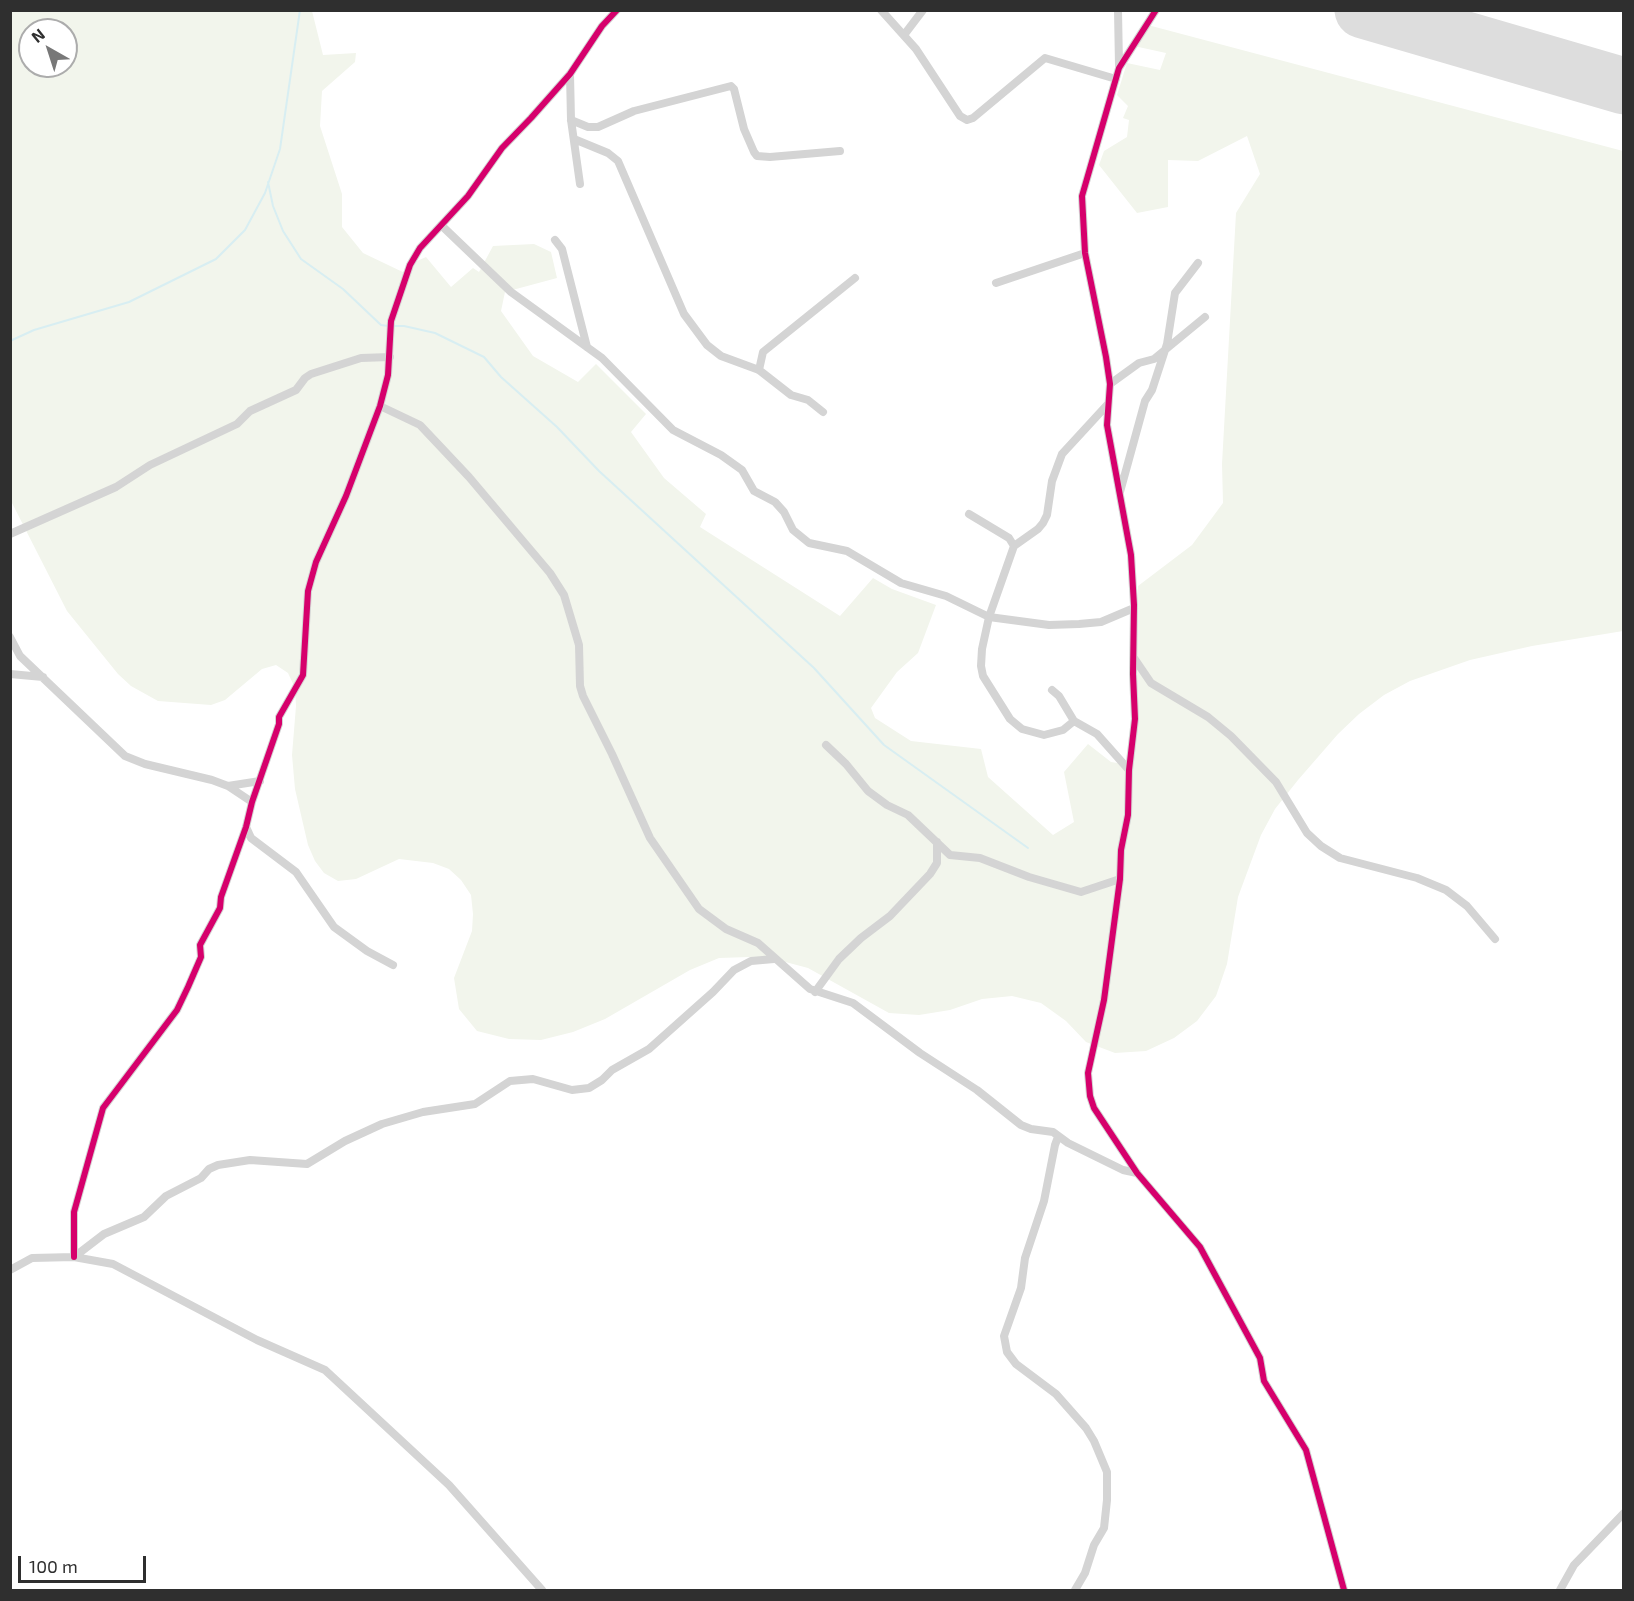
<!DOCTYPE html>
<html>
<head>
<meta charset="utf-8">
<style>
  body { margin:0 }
  #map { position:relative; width:1634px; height:1601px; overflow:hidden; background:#fff; font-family:"Exo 2",sans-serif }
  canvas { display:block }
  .frame { position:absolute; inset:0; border:12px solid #2f2f2f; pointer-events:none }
  .north { position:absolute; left:18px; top:18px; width:60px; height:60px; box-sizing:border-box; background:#fff; border:2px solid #acacac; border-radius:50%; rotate:321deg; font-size:16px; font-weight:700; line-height:24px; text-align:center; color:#2f2f2f }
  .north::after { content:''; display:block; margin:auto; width:21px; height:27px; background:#787878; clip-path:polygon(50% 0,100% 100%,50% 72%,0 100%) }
  .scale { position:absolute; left:18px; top:1556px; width:128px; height:27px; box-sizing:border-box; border:3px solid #2f2f2f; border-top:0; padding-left:8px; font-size:18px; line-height:21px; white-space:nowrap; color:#2f2f2f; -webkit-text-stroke:4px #fff; paint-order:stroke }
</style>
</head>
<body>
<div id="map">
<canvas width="1634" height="1601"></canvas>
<div class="frame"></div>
<div class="north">N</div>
<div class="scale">100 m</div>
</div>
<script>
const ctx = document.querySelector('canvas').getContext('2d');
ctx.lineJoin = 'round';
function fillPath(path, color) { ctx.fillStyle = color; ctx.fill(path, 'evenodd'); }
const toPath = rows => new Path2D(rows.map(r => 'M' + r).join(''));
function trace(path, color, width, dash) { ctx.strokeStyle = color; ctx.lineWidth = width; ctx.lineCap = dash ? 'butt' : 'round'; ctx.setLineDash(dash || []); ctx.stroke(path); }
const green = toPath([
  [11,11,312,11,323,55,356,53,355,62,322,91,320,126,342,194,342,227,363,253,409,275,417,261,426,257,451,287,473,268,479,272,493,246,534,244,551,252,557,278,505,292,501,311,533,356,578,382,596,364,646,414,631,432,664,478,706,514,700,527,840,616,873,578,892,589,936,605,918,653,897,672,871,708,875,718,911,741,981,749,988,777,1053,835,1074,822,1064,772,1088,744,1111,762,1130,765,1138,586,1192,545,1223,503,1222,464,1236,213,1260,174,1247,136,1198,161,1168,160,1168,207,1137,213,1099,165,1104,151,1127,137,1129,120,1123,118,1128,106,1117,95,1127,63,1160,70,1166,53,1134,46,1144,24,1623,151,1623,631,1532,646,1470,660,1410,681,1384,695,1359,714,1338,734,1298,780,1275,809,1261,835,1238,897,1227,964,1216,996,1197,1021,1174,1038,1146,1051,1115,1053,1086,1042,1066,1021,1041,1003,1012,996,982,999,950,1010,919,1015,889,1013,808,968,778,960,749,957,719,958,690,970,605,1019,573,1032,541,1040,509,1039,477,1031,459,1009,454,978,472,931,473,914,471,895,461,880,449,869,433,863,399,859,356,879,338,881,324,873,315,861,308,845,295,789,292,755,296,706,295,688,288,673,276,665,262,669,225,700,211,705,158,701,131,686,118,674,67,611,11,501],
  [30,30,66,30,66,66,30,66]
]);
const stream = toPath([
  [268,182,273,206,283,231,301,259,343,289,381,325,388,326],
  [394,326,404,326,435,333,484,357,501,377,557,427,599,471,814,668,884,745,1028,848],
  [10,341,34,330,129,302,216,259,245,230,265,193,280,149,300,10]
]);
const runway = toPath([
  [1363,10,1624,86]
]);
const minor = toPath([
  [881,10,916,49,960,116,967,120,973,118,1045,58,1116,79],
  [1118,10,1119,66],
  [1156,10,1119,68,1082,196,1085,253,1106,357,1110,384,1107,425,1131,555,1134,605,1133,674,1135,719,1129,770,1128,815,1121,850,1120,879,1104,1000,1088,1073,1090,1096,1094,1108,1137,1173,1200,1247,1260,1358,1264,1381,1306,1450,1344,1590],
  [904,35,923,10],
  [570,74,571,120,580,184],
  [571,120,588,127,598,127,634,111,731,86,734,89,744,129,754,152,757,156,770,157,840,151],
  [574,139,608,153,618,161,684,314,707,345,721,356,759,370,791,395,808,400,823,412],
  [441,225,511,292,602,358,673,430,721,455,742,470,754,491,775,502,784,512,793,530,809,543,847,551,901,583,946,596,989,617,1049,625,1079,624,1101,622,1134,608],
  [555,240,562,249,587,347],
  [996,283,1085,253],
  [759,370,763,352,855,278],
  [1110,384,1139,363,1154,359,1205,317],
  [380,406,420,425,469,477,550,573,564,595,579,645,580,686,583,696,612,754,650,838,699,909,726,929,758,943,810,989,853,1003,920,1053,977,1090,1021,1125,1031,1129,1053,1132,1068,1143,1123,1170,1137,1173],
  [1120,492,1145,401,1152,390,1167,344,1175,293,1198,263],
  [969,514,1009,538,1014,546],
  [10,534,116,487,150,465,237,424,250,411,296,390,305,378,311,374,361,358,390,357],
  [10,637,20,656,125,756,145,764,212,780,228,786,252,802],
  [1134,658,1151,683,1208,717,1231,736,1276,782,1307,833,1321,846,1340,858,1417,878,1446,890,1467,906,1495,939],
  [10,674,43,677],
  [1052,690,1059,696,1074,721,1097,734,1129,770],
  [1074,721,1063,730,1044,735,1022,729,1010,719,983,676,981,666,982,649,989,617,1014,546,1038,529,1043,523,1047,515,1052,481,1062,454,1108,404],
  [826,745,846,764,868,791,887,805,908,815,950,855,980,858,1029,877,1081,892,1120,879],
  [228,786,260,781],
  [246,827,251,838,296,872,334,927,367,951,393,965],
  [815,992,839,959,861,938,890,916,930,874,937,863,937,842],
  [1058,1137,1055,1145,1044,1201,1025,1258,1021,1288,1004,1336,1007,1352,1016,1364,1056,1394,1086,1428,1094,1441,1107,1472,1107,1500,1104,1528,1094,1545,1085,1573,1075,1590],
  [74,1257,74,1212,103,1108,177,1010,188,987,201,957,200,945,220,908,221,897,246,827,252,802,279,724,279,717,303,675,308,591,316,562,346,496,380,406,388,375,391,321,410,265,420,248,468,196,502,148,531,118,570,74,602,26,617,10],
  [74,1257,104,1234,144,1217,166,1196,201,1178,209,1169,218,1165,250,1160,307,1164,345,1141,382,1124,423,1112,475,1104,510,1081,533,1079,572,1090,589,1088,602,1080,612,1070,649,1049,713,992,734,970,751,961,774,959],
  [10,1270,32,1258,74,1257,113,1264,257,1340,325,1370,449,1485,542,1590],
  [1560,1590,1574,1565,1624,1513]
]);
const cycleway = toPath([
  [1156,10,1119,68,1082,196,1085,253,1106,357,1110,384,1107,425,1131,555,1134,605,1133,674,1135,719,1129,770,1128,815,1121,850,1120,879,1104,1000,1088,1073,1090,1096,1094,1108,1137,1173,1200,1247,1260,1358,1264,1381,1306,1450,1344,1590],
  [74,1257,74,1212,103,1108,177,1010,188,987,201,957,200,945,220,908,221,897,246,827,252,802,279,724,279,717,303,675,308,591,316,562,346,496,380,406,388,375,391,321,410,265,420,248,468,196,502,148,531,118,570,74,602,26,617,10]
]);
fillPath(green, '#f2f5ec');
trace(stream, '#d8eef2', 2);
trace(runway, '#ddd', 57);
trace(minor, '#d4d4d4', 8);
trace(cycleway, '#d6006c', 6);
</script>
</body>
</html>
